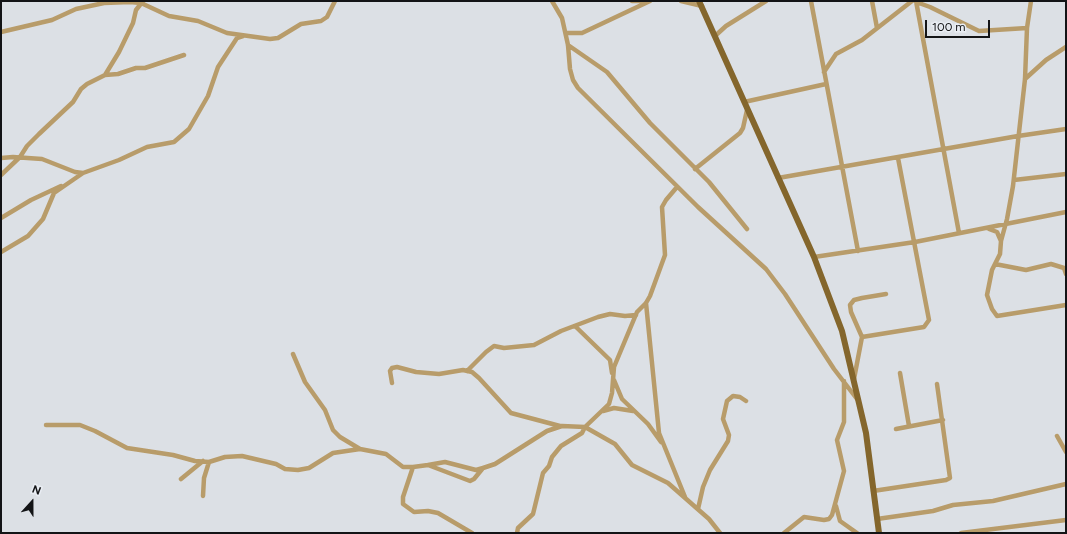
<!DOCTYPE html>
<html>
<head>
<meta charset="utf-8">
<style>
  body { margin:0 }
  #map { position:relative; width:1067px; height:534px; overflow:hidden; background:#dce0e5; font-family:Figtree,sans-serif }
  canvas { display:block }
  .frame { position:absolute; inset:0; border:2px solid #131416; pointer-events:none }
  .north { position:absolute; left:12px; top:482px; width:40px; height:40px; -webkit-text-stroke:3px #e9edf3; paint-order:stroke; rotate:21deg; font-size:11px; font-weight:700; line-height:16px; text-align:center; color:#131416 }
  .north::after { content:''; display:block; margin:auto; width:14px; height:18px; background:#131416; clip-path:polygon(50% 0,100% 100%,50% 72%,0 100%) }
  .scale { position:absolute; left:925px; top:20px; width:65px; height:18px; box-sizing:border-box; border:2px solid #131416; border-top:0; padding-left:5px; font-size:12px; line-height:14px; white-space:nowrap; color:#131416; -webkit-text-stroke:3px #e9edf3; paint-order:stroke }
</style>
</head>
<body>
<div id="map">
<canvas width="1067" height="534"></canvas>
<div class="frame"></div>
<div class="north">N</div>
<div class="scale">100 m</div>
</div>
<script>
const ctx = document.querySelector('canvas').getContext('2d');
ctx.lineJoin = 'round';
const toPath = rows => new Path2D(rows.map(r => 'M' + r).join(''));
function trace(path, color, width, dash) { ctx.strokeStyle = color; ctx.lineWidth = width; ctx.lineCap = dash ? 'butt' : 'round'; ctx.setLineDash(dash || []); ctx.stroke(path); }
const minor = toPath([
  [552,1,562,18,568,45,570,69,573,80,578,88,698,207,766,269,785,294,834,369,857,399],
  [632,1,644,1],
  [681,1,702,6],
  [811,1,858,251],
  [872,1,877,28],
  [916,1,959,233],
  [1031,1,1027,28,1025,79,1013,186,1007,219,1001,241,1000,254,992,270,987,295,992,309,997,316,1066,305],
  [916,2,930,7,979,31,1027,28],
  [1,32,52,20,76,9,104,3,130,2,141,3,169,16,198,21,227,33,270,39,278,38,301,24,321,21,327,17,335,1],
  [566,33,582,33,650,1],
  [715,36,726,26,766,1],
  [568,45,607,72,650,123,709,182,747,229],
  [824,72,836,54,862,40,912,1],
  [105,75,119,52,133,23,136,10,143,1],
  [1025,79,1046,60,1066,47],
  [744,102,826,84],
  [1,158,13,157,42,159,75,172,83,173,119,160,147,147,174,142,189,129,208,96,218,67,237,38,243,36],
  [695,169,740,133,743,128,747,110],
  [1,175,20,157,27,146,39,134,73,102,81,89,87,84,105,75,118,74,136,68,145,68,184,55],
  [778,178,1018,136,1066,129],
  [1014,180,1066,174],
  [677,187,666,200,662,207,665,255,650,296,646,303,637,312,614,367,612,393,609,404,585,427,615,444,632,465,668,483,709,519,720,533],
  [1,218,31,200,61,186],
  [989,229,997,232,1001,241],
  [1,252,28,236,43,219,54,193,83,173],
  [814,257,915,242,1066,212],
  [995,264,1026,270,1051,264,1064,268,1066,274],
  [646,303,659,433,685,497],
  [575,326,610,360,612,373],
  [862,337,924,327,929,320,898,158],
  [293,354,305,382,325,410,333,430,340,437,360,449],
  [467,371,486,352,494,346,504,348,534,345,561,331,598,317,610,314,625,316,636,315],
  [900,373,909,426],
  [854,379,862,337,851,312,850,305,854,300,862,298,886,294],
  [614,380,622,399,648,424,661,442],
  [392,383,390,371,392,368,397,367,416,372,439,374,463,370,472,372,479,378,511,413,560,426],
  [603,411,614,408,633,411],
  [46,425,80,425,95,431,127,448,173,455,195,461,209,462,225,457,242,456,276,464,285,469,298,470,309,468,333,453,360,449,386,454,403,467,413,467],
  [896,429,943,420],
  [1057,436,1066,452],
  [428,465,445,462,476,470,483,468],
  [181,479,203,461],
  [873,491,946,480,950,478,937,384],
  [203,496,204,478,209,462],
  [836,506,840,521,857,533],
  [698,509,703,487,710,470,728,441,729,435,723,419,727,401,733,396,740,397,746,401],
  [877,519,933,511,953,505,993,501,1066,484],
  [472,533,438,513,428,511,414,512,403,504,403,497,413,467,428,465,470,481,474,479,483,468,495,464,547,431,562,426,585,427,582,433,561,446,552,457,549,466,543,473,533,514,518,528,517,533],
  [784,533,804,517,824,520,829,519,832,515,844,471,837,440,844,422,844,381],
  [961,533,1066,520]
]);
const major = toPath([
  [699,1,814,257,842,331,866,433,879,533]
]);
trace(minor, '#b89c6a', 4.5);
trace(major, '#84662c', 6);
</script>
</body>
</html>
